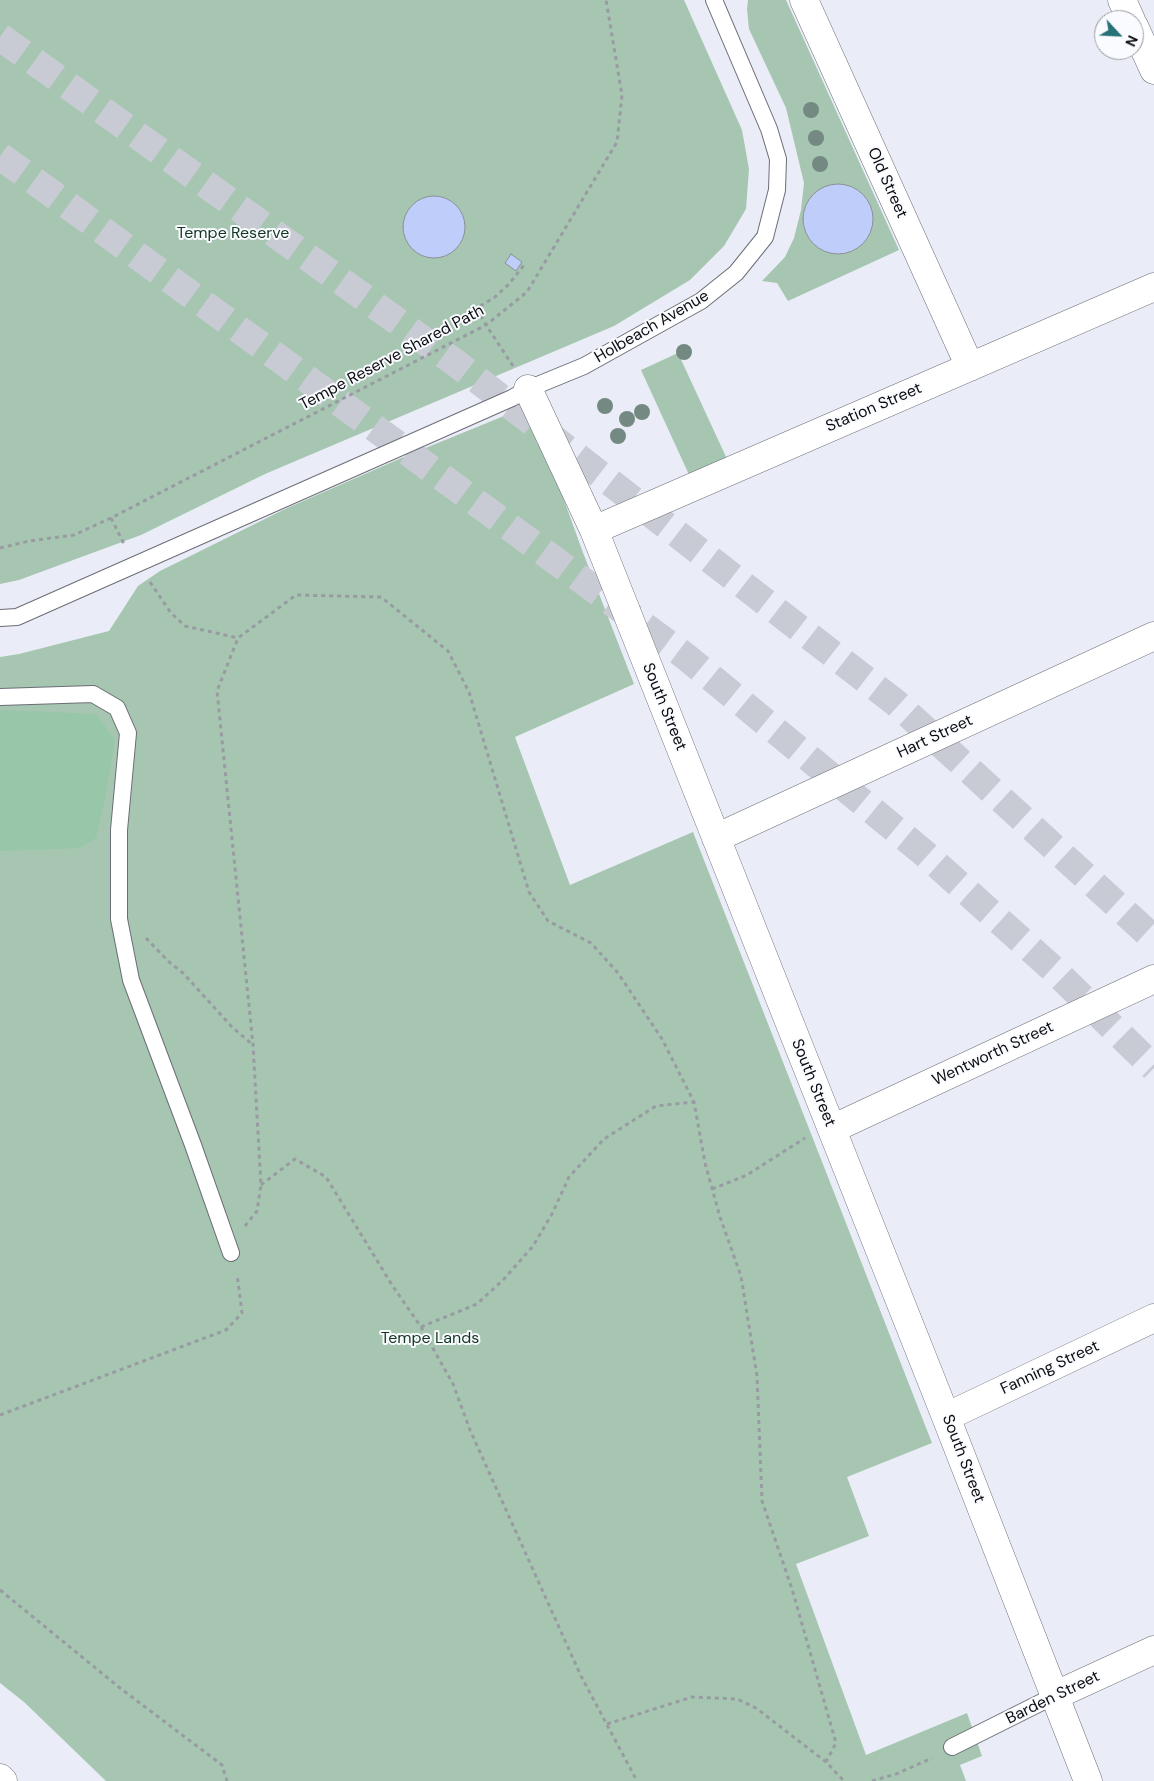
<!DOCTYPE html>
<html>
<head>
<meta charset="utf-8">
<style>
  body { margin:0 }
  #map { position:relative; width:1154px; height:1781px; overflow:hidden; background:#eaedf7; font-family:"DM Sans",sans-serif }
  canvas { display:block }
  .north { position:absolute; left:1094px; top:10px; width:50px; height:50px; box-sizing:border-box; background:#fafbff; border:1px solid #9a9b9f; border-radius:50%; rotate:115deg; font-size:14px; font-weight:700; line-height:20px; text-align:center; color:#0b0c0f }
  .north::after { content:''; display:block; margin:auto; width:18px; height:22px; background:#277178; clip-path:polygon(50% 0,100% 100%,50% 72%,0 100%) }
</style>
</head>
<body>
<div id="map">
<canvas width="1154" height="1781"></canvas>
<div class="north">N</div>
</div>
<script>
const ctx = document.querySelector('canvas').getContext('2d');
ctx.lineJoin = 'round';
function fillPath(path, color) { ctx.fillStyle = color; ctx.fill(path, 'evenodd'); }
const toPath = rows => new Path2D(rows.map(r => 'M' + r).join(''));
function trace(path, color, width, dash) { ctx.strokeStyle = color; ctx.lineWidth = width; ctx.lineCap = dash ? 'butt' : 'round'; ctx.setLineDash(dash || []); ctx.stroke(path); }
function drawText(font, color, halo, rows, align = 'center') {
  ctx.font = font + ' "DM Sans",sans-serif'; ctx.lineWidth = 4; ctx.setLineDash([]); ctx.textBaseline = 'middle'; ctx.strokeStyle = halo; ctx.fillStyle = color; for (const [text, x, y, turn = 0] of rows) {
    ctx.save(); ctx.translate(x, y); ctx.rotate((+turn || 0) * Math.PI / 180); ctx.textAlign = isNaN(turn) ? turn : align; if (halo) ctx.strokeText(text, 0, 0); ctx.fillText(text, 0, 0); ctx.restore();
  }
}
const green = toPath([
  [0,0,684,0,742,130,749,169,746,209,724,246,690,280,614,326,265,474,141,535,19,580,0,584],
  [748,0,786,0,899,250,788,301,777,283,762,281,785,257,794,238,801,210,804,183,786,108,749,29,747,9],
  [678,353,733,472,696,490,641,370],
  [521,409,533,414,582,550,634,684,515,737,570,885,693,832,932,1443,847,1477,869,1536,796,1564,866,1755,967,1713,982,1756,960,1765,966,1781,106,1781,24,1702,0,1683,0,657,19,654,109,631,138,586,160,571,285,509,406,456]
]);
const forest = toPath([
  [0,710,96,714,115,740,105,799,96,838,79,848,0,851]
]);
const building = toPath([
  '803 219a35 35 0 1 1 70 0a35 35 0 1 1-70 0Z',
  '403 227a31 31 0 1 1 62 0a31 31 0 1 1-62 0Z',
  [511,254,522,262,516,271,505,263,511,254]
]);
const highwayTunnel = toPath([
  [0,37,457,364,896,703,1154,939],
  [0,156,405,450,685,656,924,853,1054,970,1154,1068]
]);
const path = toPath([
  [513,366,486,325,477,308,495,297,509,284,524,265],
  [111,518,124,544],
  [0,548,29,541,74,535,111,518,486,325,527,292,617,142,622,95,606,0],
  [150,582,171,613,185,626,238,638],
  [146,938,169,962,183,973,232,1027,253,1045],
  [261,1185,295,1159,326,1177,392,1285,421,1327,453,1384,470,1430,581,1676,637,1781],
  [712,1189,747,1175,805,1138],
  [245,1226,257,1211,261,1185,253,1045,217,691,238,638,296,595,381,597,448,651,469,692,529,892,548,921,591,943,618,973,662,1039,694,1102,705,1163,720,1217,741,1276,757,1376,762,1501,792,1589,836,1743,826,1762],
  [421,1327,477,1304,504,1279,533,1246,552,1214,569,1177,604,1139,656,1106,694,1102],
  [0,1415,226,1330,242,1313,237,1274],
  [0,1590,120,1688,222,1765,227,1781],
  [607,1724,692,1697,737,1699,756,1708,826,1762,844,1781],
  [872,1781,896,1774,932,1758]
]);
const lane = toPath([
  [0,618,17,617,512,398,528,389,584,366,701,301,736,273,765,237,777,190,778,159,769,129,714,0],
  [0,697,93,694,117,708,128,733,119,830,119,919,131,980,193,1145,231,1253],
  [952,1747,1054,1696]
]);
const street = toPath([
  [804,0,970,367],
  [1122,0,1131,20],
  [1134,26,1154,70],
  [528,389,594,530,946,1417,1088,1781],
  [594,530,1154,287],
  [716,838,1154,636],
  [832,1129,1154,979],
  [946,1417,1154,1318],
  [1054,1696,1154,1650]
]);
const highway = toPath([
  [0,1778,3,1781]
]);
const trees = [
  [811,110],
  [816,138],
  [820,164],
  [684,352],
  [605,406],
  [642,412],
  [627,419],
  [618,436]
];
const streetNames = [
  ["Old Street",887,183,66],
  ["Holbeach Avenue",652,327,-30],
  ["Tempe Reserve Shared Path",392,358,-28],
  ["Station Street",874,408,-23],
  ["South Street",664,707,68],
  ["Hart Street",935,737,-25],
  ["Wentworth Street",993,1054,-25],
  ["South Street",813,1083,68],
  ["Fanning Street",1050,1368,-25],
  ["South Street",963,1459,69],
  ["Barden Street",1053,1698,-26]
];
const parkNames = [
  ["Tempe Reserve",233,234],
  ["Tempe Lands",430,1339]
];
fillPath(green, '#a6c6b1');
fillPath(forest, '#97c6a8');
fillPath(building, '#bfcdfa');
trace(building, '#8d9098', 1);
trace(highwayTunnel, '#c9cbd4', 28, [28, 14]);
trace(lane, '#6b6e76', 18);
trace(street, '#6b6e76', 29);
trace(highway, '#6b6e76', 29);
trace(path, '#989ba2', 3, [4, 4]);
trace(lane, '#fff', 16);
trace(street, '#fff', 28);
trace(highway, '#fff', 28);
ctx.fillStyle = '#738982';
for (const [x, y] of trees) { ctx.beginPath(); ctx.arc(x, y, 8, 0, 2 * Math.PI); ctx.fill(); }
drawText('16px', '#0b0c0f', '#fafbff', streetNames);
drawText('16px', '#113722', '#fafbff', parkNames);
</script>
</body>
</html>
